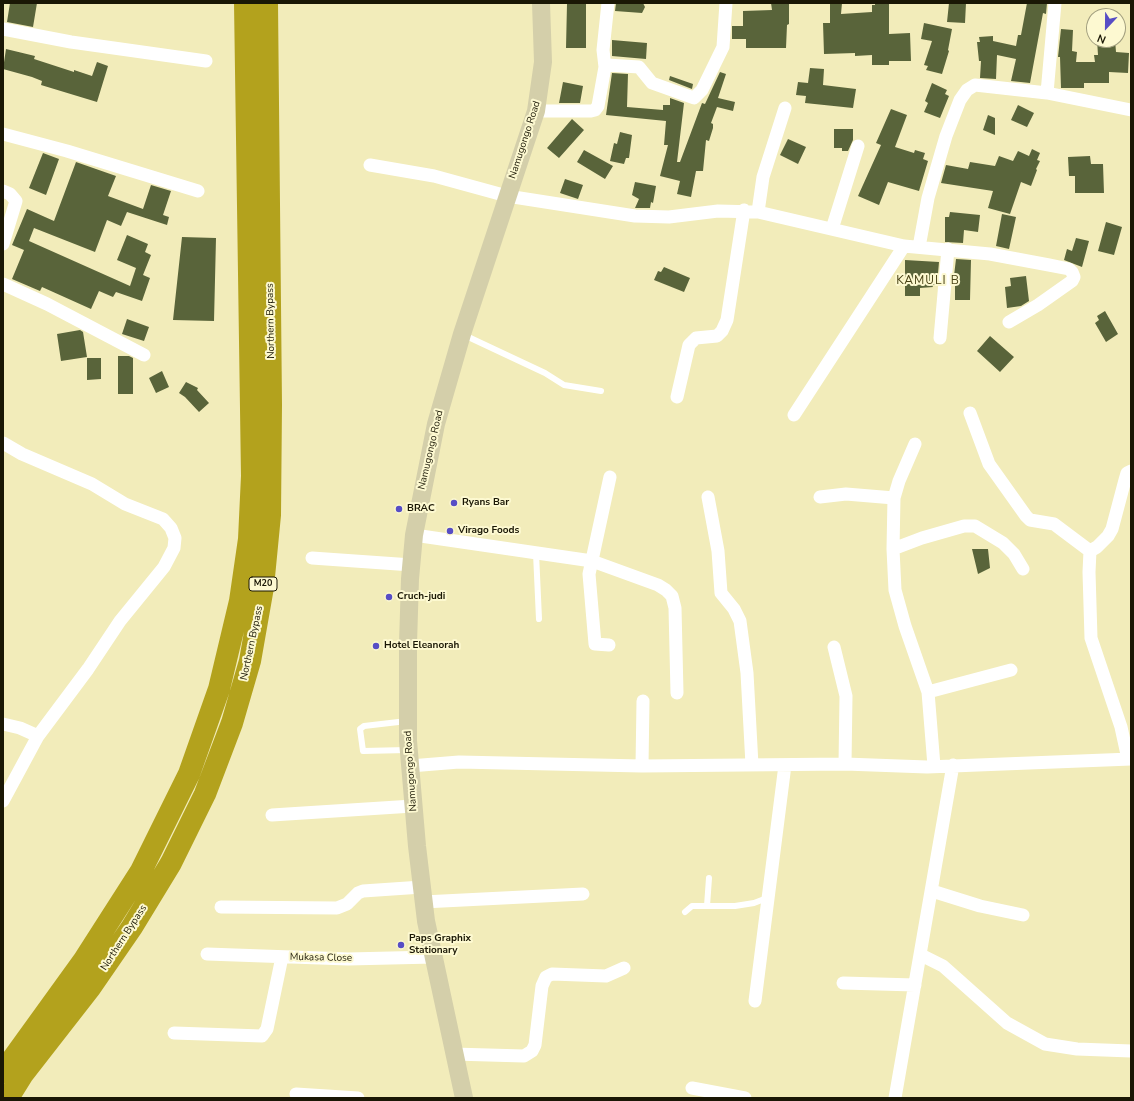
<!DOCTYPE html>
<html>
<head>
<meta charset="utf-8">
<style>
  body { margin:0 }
  #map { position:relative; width:1134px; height:1101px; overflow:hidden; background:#f2ecba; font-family:"Nunito Sans",sans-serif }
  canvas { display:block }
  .frame { position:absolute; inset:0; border:4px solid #1a1705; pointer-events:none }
  .north { position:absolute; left:1086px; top:8px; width:40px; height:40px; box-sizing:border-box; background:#fdf9d1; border:1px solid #a29f7f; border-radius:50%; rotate:202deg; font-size:11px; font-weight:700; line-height:16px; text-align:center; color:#1a1705 }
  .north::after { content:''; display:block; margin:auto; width:14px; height:18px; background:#574dc5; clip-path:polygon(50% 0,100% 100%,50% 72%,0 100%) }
</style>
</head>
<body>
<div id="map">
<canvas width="1134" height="1101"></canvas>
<div class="frame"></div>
<div class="north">N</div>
</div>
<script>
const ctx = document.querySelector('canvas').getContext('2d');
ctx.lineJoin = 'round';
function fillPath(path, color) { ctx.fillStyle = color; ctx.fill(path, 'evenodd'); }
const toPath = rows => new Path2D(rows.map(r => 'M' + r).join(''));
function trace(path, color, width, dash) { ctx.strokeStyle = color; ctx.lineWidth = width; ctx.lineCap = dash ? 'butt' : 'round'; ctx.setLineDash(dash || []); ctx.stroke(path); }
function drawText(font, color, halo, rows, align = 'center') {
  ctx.font = font + ' "Nunito Sans",sans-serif'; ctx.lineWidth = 4; ctx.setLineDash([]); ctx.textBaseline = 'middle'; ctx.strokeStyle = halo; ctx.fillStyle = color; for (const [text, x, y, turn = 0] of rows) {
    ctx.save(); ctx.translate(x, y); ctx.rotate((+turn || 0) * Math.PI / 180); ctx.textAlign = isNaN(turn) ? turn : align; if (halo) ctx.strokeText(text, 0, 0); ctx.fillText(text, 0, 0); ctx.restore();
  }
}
const building = toPath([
  [10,3,37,3,33,27,7,22],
  [616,3,643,3,645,7,642,13,615,11],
  [771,3,789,3,789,24,787,25,786,48,746,48,746,39,732,39,732,26,743,26,743,11,772,10],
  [830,3,842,3,841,14,872,12,872,5,875,5,875,3,889,3,889,34,910,33,911,61,889,61,889,65,872,65,872,55,855,56,855,53,824,54,823,23,830,23],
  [949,3,966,3,965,23,947,22],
  [1027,3,1047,3,1046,14,1043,13,1030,83,1011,81,1016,59,997,55,996,79,980,78,981,61,979,61,977,42,980,42,979,37,993,36,993,41,1016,46,1018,35,1021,35],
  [567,4,586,4,586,48,566,48],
  [924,23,952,29,948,50,949,51,942,74,926,70,928,66,924,65,932,41,921,39],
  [1061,29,1073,30,1072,51,1077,52,1076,62,1095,62,1094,55,1098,55,1097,40,1115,40,1116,52,1129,53,1128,73,1109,72,1109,83,1084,83,1084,88,1061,88,1060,57,1058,57],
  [612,40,647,43,646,59,612,56],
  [6,49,35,56,34,59,74,72,74,70,92,76,97,62,108,66,97,102,41,85,42,81,32,77,3,69],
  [810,68,824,69,823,85,856,89,853,108,805,103,806,96,796,95,798,82,808,83],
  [720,72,726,74,718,98,735,102,733,111,717,107,711,123,713,124,713,128,709,141,706,140,703,171,696,171,691,197,677,194,680,181,660,176,668,145,664,145,666,121,606,115,612,73,628,74,627,107,663,110,663,105,670,105,670,98,684,103,677,162,680,162,702,103,705,104],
  [670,76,693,84,692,89,669,80],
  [563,82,583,86,580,103,559,103],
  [932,83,947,90,945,94,949,96,940,118,924,112,928,103,925,101],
  [1018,105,1034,113,1027,127,1011,120],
  [891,109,907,115,895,147,914,153,915,150,925,153,923,159,928,161,919,191,888,182,879,205,858,196,881,145,876,143],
  [988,115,995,118,995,135,983,130],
  [572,119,584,130,559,158,547,148],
  [834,129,853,129,853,140,848,151,842,151,842,148,834,148],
  [620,132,632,135,629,158,626,158,624,164,610,161,614,143,617,144],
  [788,139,806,147,798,164,780,155],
  [1032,149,1040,153,1037,160,1040,161,1036,169,1037,170,1031,186,1021,182,1010,214,988,208,993,191,941,183,946,165,968,169,970,162,995,166,999,156,1013,161,1018,151,1029,156],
  [584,150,613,166,605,179,577,162],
  [43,153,59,159,46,195,29,188],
  [1090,156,1091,164,1103,164,1104,193,1075,193,1075,176,1069,176,1068,157],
  [76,162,116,176,108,196,143,209,151,185,171,191,163,215,169,217,167,225,127,212,121,226,107,220,95,252,34,228,29,241,130,286,136,268,117,260,127,235,148,244,145,252,151,255,143,275,150,278,142,301,116,292,113,297,99,291,91,309,42,287,40,291,12,279,24,250,12,245,27,209,54,221],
  [565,179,583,185,578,199,560,193],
  [635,182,656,186,653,203,651,202,650,208,635,208,639,199,632,195],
  [950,212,980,215,978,232,964,230,963,243,945,242,945,217,949,217],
  [1002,214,1016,217,1009,249,996,246],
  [1106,222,1122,227,1114,255,1098,251],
  [182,237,216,238,214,321,173,320],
  [1076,238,1089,241,1082,267,1064,260,1067,249,1072,251],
  [956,259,971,260,970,300,955,300,955,284,953,284],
  [905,260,939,262,937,285,932,285,933,287,920,288,920,296,905,296],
  [664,267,690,278,684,292,654,280,658,271,661,272],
  [1026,276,1029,301,1021,306,1007,308,1005,287,1011,286,1010,278],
  [1105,311,1118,334,1106,342,1095,323,1099,320,1097,316],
  [127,319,149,327,144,341,122,334],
  [80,330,83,332,87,357,61,361,57,334],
  [990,336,1014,357,1000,372,977,351],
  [118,356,129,356,133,358,133,394,118,394],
  [87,358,101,358,101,379,87,380],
  [162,371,169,387,156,393,149,378],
  [186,382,198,388,197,390,209,403,199,412,185,397,179,393],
  [972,549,988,549,990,568,978,574]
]);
const lane = toPath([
  [464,335,545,373,564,385,601,391],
  [536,553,539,619],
  [407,721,364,726,360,729,363,751,407,750],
  [707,906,709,878],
  [685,912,692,906,735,906,754,903,767,898]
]);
const street = toPath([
  [3,29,71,42,206,61],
  [605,67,603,50,608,3],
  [1047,93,1055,3],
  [536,111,591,111,595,110,598,106,605,67,607,65,639,67,652,83,694,98,702,90,723,47,726,3],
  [3,134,67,151,198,191],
  [370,165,434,176,507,196,635,216,669,217,718,211,758,212,904,246,990,254,1049,265,1069,269,1072,272,1074,277,1072,281,1038,305,1009,322],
  [3,191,10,194,16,201,3,244],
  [758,212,763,177,785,108],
  [832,229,858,146],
  [919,247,928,198,946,136,960,100,967,90,975,85,1047,93,1131,110],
  [3,284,47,304,144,355],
  [940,338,948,249],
  [677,397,689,345,696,338,717,336,722,331,727,320,744,210],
  [970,413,989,464,1026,516,1030,520,1054,524,1090,551],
  [794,415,904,246],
  [3,443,22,454,92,484,125,504,163,519,171,528,175,538,174,548,164,567,120,621,88,669,38,736,3,801],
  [708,497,718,551,721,593,734,609,740,621,747,673,752,765],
  [820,497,846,494,894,498],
  [414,535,592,561,658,585,666,590,672,596,675,608,677,693],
  [893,549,894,498,899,481,915,444],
  [312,558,412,565],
  [609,645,595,644,589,574,610,477],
  [834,647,846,696,845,764],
  [928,692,1011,670],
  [3,724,20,728,38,736],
  [1128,759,1121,727,1091,638,1089,572,1090,551,1097,547,1108,536,1112,529,1125,480,1127,473,1131,471],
  [410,766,459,762,642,766,845,764,927,767,1131,759],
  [642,766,643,701],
  [934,766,928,692,905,626,895,590,893,549,922,538,964,526,975,526,1003,543,1014,554,1023,569],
  [272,815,413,806],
  [932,891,980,906,1023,915],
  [423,902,583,894],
  [221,907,337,908,347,904,358,893,363,891,422,887],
  [207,954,348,959,434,957],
  [921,955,943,966,1007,1023,1045,1044,1077,1049,1131,1051],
  [843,983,915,985],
  [755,1001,785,765],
  [174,1033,262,1036,267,1029,282,957],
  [453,1054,524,1056,532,1051,535,1045,542,986,546,977,552,974,606,976,624,968],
  [692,1088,745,1098],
  [296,1094,358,1098],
  [895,1098,953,765]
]);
const secondary = toPath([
  [464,1098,426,921,417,846,408,741,408,644,410,579,414,535,436,424,462,334,536,111,543,62,541,3]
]);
const highway = toPath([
  [3,1072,84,960,141,871,189,774,219,689,240,601,249,539,252,476,245,3],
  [8,1098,23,1074,90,988,132,927,171,863,205,794,232,723,250,661,263,587,270,515,271,405,267,3]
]);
const markers = [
  [454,503,4,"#574dc5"],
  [399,509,4,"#574dc5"],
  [450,531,4,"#574dc5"],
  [389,597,4,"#574dc5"],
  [376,646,4,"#574dc5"],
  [401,945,4,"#574dc5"]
];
const shields = [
  [263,584,28]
];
const shieldNames = [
  ["M20",263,584]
];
const streetNames = [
  ["Namugongo Road",525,140,-72],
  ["Northern Bypass",271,321,-91],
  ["Namugongo Road",431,450,-77],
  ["Northern Bypass",252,643,-78],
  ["Namugongo Road",411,771,-94],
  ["Northern Bypass",124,938,-57],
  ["Mukasa Close",321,958,1]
];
const poiNames = [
  ["Ryans Bar",462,503],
  ["BRAC",407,509],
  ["Virago Foods",458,531],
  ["Cruch-judi",397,597],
  ["Hotel Eleanorah",384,646],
  ["Paps Graphix",409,939],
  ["Stationary",409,951]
];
const quarterNames = [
  ["KAMULI B",928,281]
];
fillPath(building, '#59643a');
trace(lane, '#fff', 6);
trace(street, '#fff', 13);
trace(secondary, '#d4cfaa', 18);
trace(highway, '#b3a21d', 22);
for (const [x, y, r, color] of markers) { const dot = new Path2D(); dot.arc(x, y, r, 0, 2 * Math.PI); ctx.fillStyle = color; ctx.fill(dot); trace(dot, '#fdf9d1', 1.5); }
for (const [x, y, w] of shields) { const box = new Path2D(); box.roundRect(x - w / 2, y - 7, w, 14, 3); ctx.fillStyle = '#fdf9d1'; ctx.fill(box); trace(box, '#1a1705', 1); }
drawText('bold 9px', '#1a1705', null, shieldNames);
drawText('10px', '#1a1705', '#fdf9d1', streetNames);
drawText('bold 10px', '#1a1705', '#fdf9d1', poiNames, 'left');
ctx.letterSpacing = '1px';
drawText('12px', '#4a4417', '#fdf9d1', quarterNames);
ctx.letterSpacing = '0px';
</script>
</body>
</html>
